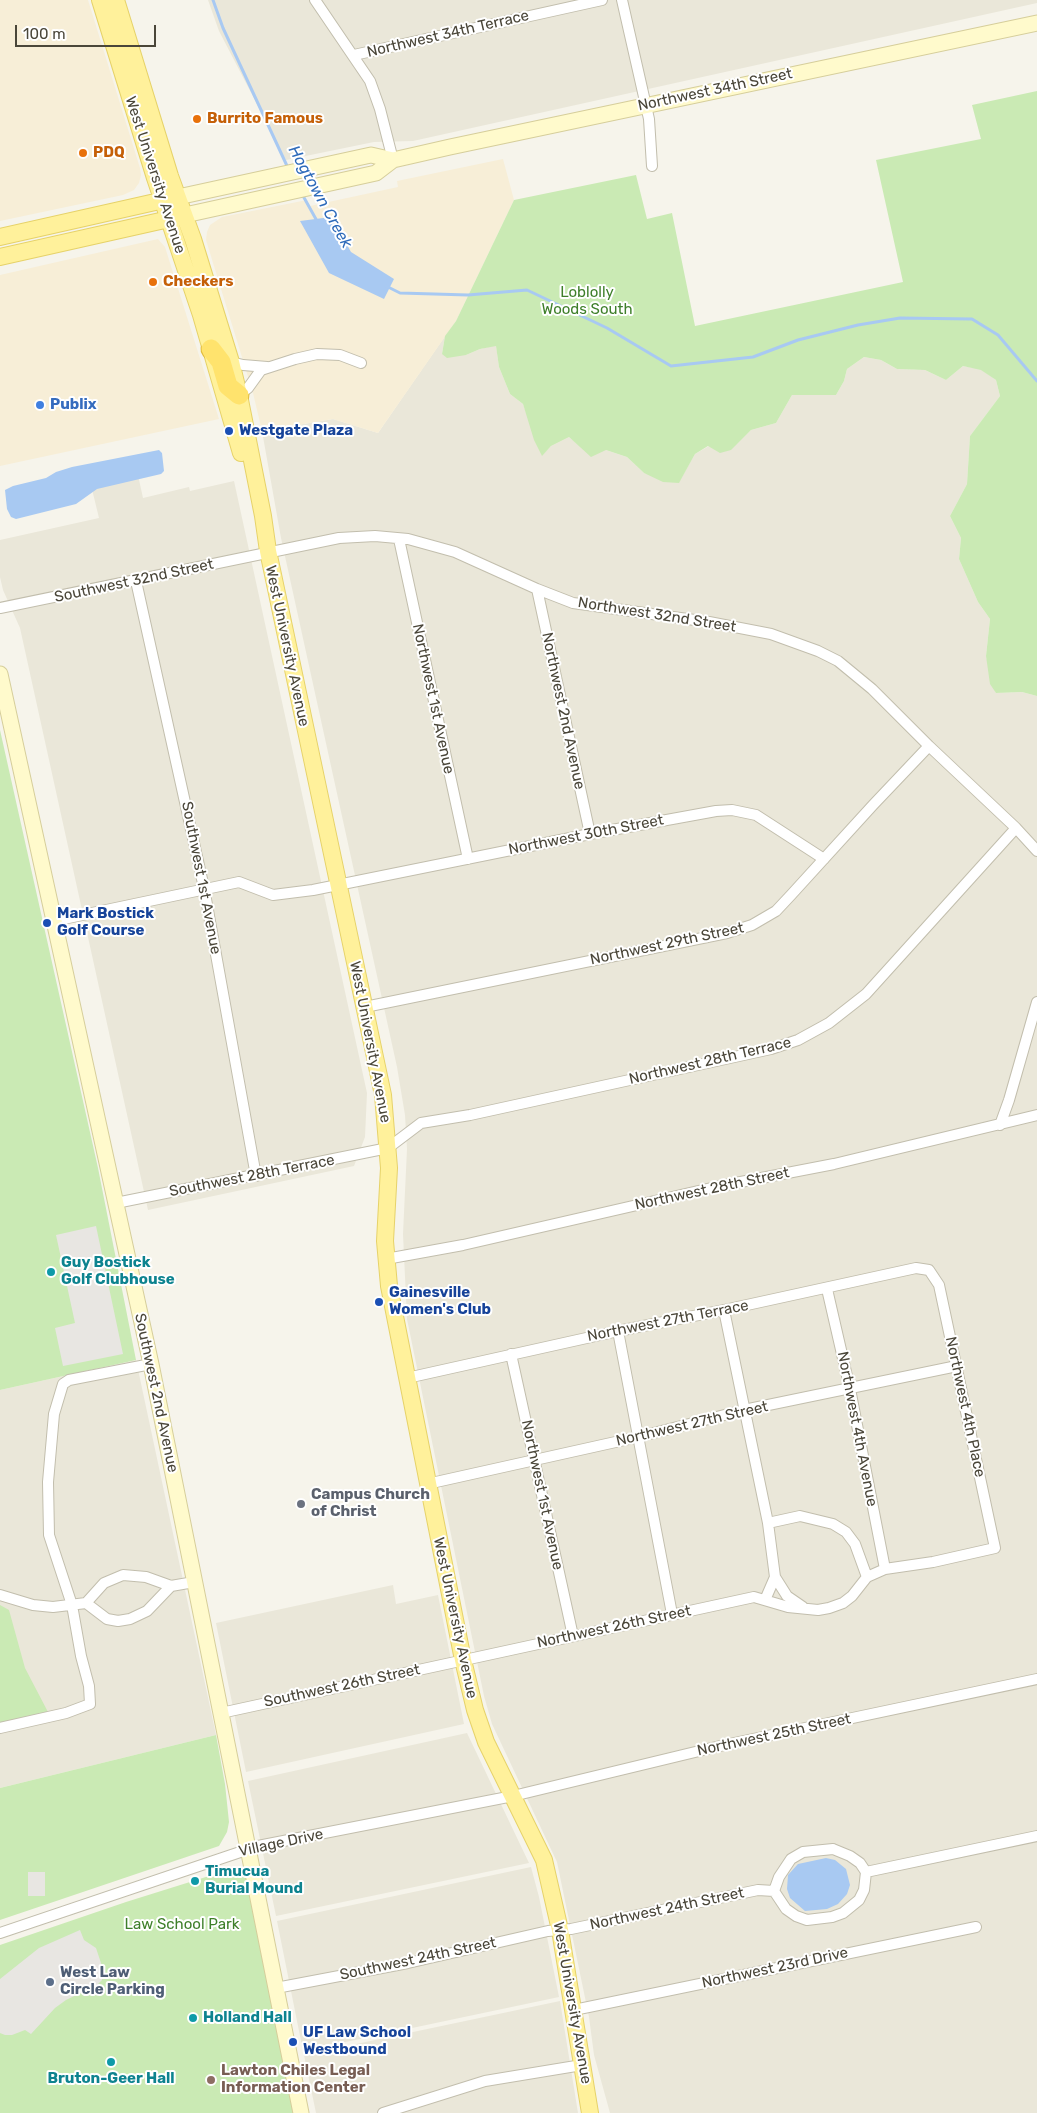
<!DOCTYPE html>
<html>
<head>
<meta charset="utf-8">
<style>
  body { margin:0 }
  #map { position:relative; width:1037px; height:2113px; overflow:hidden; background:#f6f4eb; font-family:Rubik,sans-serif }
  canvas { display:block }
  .scale { position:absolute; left:15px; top:25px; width:141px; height:22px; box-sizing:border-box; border:2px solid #4a4639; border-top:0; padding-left:6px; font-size:15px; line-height:18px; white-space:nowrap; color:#4a4639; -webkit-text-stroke:4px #fff; paint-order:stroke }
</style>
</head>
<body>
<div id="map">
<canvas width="1037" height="2113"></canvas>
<div class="scale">100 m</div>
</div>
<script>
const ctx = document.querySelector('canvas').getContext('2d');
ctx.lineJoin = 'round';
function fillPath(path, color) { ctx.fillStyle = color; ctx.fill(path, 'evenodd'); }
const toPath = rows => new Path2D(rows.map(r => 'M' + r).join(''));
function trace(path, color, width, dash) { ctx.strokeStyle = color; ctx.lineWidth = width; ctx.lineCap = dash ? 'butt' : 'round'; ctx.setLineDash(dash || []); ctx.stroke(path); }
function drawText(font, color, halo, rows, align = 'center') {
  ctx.font = font + ' Rubik,sans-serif'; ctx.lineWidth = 4; ctx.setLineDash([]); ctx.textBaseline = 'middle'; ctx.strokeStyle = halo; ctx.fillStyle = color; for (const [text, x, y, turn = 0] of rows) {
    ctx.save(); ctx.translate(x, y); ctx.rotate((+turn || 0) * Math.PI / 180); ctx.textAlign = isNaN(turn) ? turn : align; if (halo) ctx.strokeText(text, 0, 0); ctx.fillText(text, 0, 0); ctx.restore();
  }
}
const residential = toPath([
  [208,0,1037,0,1037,3,413,141,374,142,286,160,219,31],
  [445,336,442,354,466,355,480,349,496,345,499,367,510,394,523,404,542,455,551,446,569,437,580,446,606,450,627,457,644,473,679,482,695,454,709,446,730,450,751,430,776,423,792,395,836,395,844,381,847,369,864,357,881,360,897,369,925,370,946,380,963,366,981,369,996,380,1000,396,970,436,967,484,950,516,961,538,959,559,978,602,990,619,986,656,996,693,1022,692,1037,696,1037,2113,610,2113,594,2055,589,2017,557,1862,492,1724,484,1696,407,1319,403,1234,407,1149,405,1115,397,1067,281,538,262,431,333,419,378,433],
  [136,466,143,498,189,487,190,491,234,481,367,1093,365,1137,354,1166,148,1210,20,628,3,590,0,577,0,540,99,518,89,477],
  [136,1360,216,1735,0,1788,0,1390],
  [393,1585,396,1604,438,1595,464,1724,246,1772,216,1623],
  [467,1733,529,1863,276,1916,248,1781],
  [531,1867,539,1897,559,1997,303,2051,277,1921],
  [560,2001,578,2113,316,2113,304,2055]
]);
const commercial = toPath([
  [0,0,88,0,140,168,141,175,139,183,134,190,123,195,0,221],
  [503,159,514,200,456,321,378,433,333,419,262,431,253,393,206,240,207,232,210,225,222,217,307,200,310,206,398,187,397,181],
  [158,239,165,247,219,419,0,466,0,275]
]);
const green = toPath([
  [1037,91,1037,696,1022,692,996,693,990,684,986,656,990,619,978,602,959,559,961,538,950,516,967,484,970,436,1000,396,996,380,981,370,963,366,946,380,925,370,897,369,881,360,864,357,847,369,844,381,836,395,792,395,776,423,751,430,731,450,720,453,708,446,695,454,679,483,663,482,644,473,627,457,606,450,591,457,569,437,551,446,542,456,534,440,523,404,510,394,499,367,496,346,480,349,466,355,447,358,442,354,445,336,456,321,514,200,636,175,647,219,672,213,695,326,903,282,876,160,981,139,972,105],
  [0,730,98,1168,136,1360,0,1390],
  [0,1605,9,1610,25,1668,48,1712,0,1723],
  [216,1735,225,1784,229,1822,227,1832,219,1846,0,1920,0,1788],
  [241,1866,246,1872,296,2113,0,2113,0,1945,126,1902]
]);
const parking = toPath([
  [96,1226,123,1354,63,1366,55,1328,75,1323,56,1235],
  [28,1872,45,1872,45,1896,28,1896],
  [80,1930,84,1940,96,1948,103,1969,102,1980,97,1985,66,2000,55,2008,31,2034,25,2030,12,2035,5,2035,0,2033,0,1979,39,1948]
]);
const water = toPath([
  [331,217,351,252,394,279,384,299,329,273,300,221],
  [159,450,162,453,164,471,161,474,97,489,76,504,16,519,11,517,7,509,5,490,13,486,46,478,56,472,72,467],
  [826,1858,835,1860,846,1869,850,1885,847,1894,838,1904,827,1909,805,1911,790,1898,787,1889,788,1875,798,1864]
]);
const stream = toPath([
  [213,0,223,28,288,168],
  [302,194,317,221],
  [386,286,400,293,468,295,527,290,607,328,671,366,753,357,798,340,858,325,900,318,972,319,998,335,1037,381]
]);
const street = toPath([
  [315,0,370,81,380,109,393,160],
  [622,0,649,119,652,166],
  [354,55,602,0],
  [231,362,243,365,267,367],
  [239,395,248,388,261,370,295,359,317,354,340,355,361,363],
  [399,539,468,859],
  [136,581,204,888,256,1176],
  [537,589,590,834],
  [0,608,339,538,375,536,408,539,455,552,537,589,573,603,709,622,771,634,818,651,838,661,872,689,929,746,1016,828,1037,851],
  [54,921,239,882,273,895,313,890,590,834,716,811,732,810,756,815,824,859],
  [365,1007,727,933,752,925,776,911,791,895,873,805,929,746],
  [1000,1125,1009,1100,1037,1002],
  [116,1203,388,1148,421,1123,470,1115,771,1049,798,1040,829,1023,866,994,1016,828],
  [386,1259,463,1245,720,1186,834,1164,1037,1115],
  [827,1289,850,1389,885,1569],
  [724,1310,768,1523,775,1577,787,1596,803,1607],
  [618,1331,672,1614],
  [511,1354,573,1636],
  [427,1484,638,1437,744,1410,957,1366],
  [768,1523,800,1516,833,1524,846,1532,855,1544,867,1577],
  [0,1595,33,1605,53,1607,86,1603,104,1583,123,1575,146,1577,171,1586,194,1582],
  [765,1600,775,1577],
  [86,1603,107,1619,118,1621,130,1619,147,1611,171,1586],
  [221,1713,754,1597,788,1607,818,1610,829,1608,843,1603,852,1596,867,1577,885,1569,933,1562,995,1548,939,1285,929,1270,916,1268,724,1310,618,1331,407,1378],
  [0,1728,66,1713,90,1704,89,1686,81,1656,72,1605,49,1535,48,1482,54,1414,63,1384,69,1380,151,1364],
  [833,1849,850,1856,860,1863,866,1872,864,1890,859,1900,843,1913,832,1917,807,1920,796,1916,786,1909,774,1891,779,1877,791,1859,803,1852,833,1849],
  [866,1872,1037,1836],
  [0,1933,258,1846,513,1796,720,1746,1037,1679],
  [276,1988,408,1963,548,1931,571,1929,758,1890,774,1891],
  [574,2010,976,1927],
  [383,2113,485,2081,582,2065]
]);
const secondary = toPath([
  [178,197,371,155,393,160],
  [185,215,376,173,393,160,450,147,1037,23],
  [0,674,151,1364,301,2113]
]);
const primary = toPath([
  [100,0,155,178,201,315,241,453],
  [116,0,170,176,193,239,231,362,239,395,263,516,268,551,383,1095,389,1168,385,1241,389,1286,463,1660,475,1710,486,1742,544,1860,560,1930,590,2113],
  [0,237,173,198],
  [0,257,178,217]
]);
const highway = toPath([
  [211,349,221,362,228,386,239,395]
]);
const markers = [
  [197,119,5,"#e8710a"],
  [83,153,5,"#e8710a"],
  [153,282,5,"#e8710a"],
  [40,405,5,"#3f7fe0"],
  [229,431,5,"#1a4fb4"],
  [47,923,5,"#1a4fb4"],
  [51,1272,5,"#0f9aa8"],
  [379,1302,5,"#1a4fb4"],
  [301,1504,5,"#6b7280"],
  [195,1881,5,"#0f9aa8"],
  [50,1982,5,"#5c6f8a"],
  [193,2018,5,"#0f9aa8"],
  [293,2042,5,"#1a4fb4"],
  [111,2062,5,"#0f9aa8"],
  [211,2080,5,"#8d6e63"]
];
const streetNames = [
  ["Northwest 34th Terrace",448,34,-13],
  ["Northwest 34th Street",715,90,-12],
  ["West University Avenue",155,175,72],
  ["Southwest 32nd Street",134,581,-12],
  ["Northwest 32nd Street",657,615,9],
  ["West University Avenue",287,646,78],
  ["Northwest 1st Avenue",433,699,78],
  ["Northwest 2nd Avenue",563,711,78],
  ["Northwest 30th Street",586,835,-11],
  ["Southwest 1st Avenue",201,878,79],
  ["Northwest 29th Street",667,944,-12],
  ["West University Avenue",370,1042,79],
  ["Northwest 28th Terrace",710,1061,-13],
  ["Southwest 28th Terrace",252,1176,-11],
  ["Northwest 28th Street",712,1189,-12],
  ["Northwest 27th Terrace",668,1321,-11],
  ["Southwest 2nd Avenue",156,1393,78],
  ["Northwest 4th Place",965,1407,78],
  ["Northwest 27th Street",692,1424,-13],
  ["Northwest 4th Avenue",857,1429,79],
  ["Northwest 1st Avenue",542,1495,78],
  ["West University Avenue",455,1618,78],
  ["Northwest 26th Street",614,1627,-12],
  ["Southwest 26th Street",342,1686,-12],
  ["Northwest 25th Street",774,1735,-12],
  ["Village Drive",281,1843,-12],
  ["Northwest 24th Street",667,1909,-12],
  ["Southwest 24th Street",418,1959,-12],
  ["Northwest 23rd Drive",775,1968,-12],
  ["West University Avenue",572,2003,80]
];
const foodNames = [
  ["Burrito Famous",207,119],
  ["PDQ",93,153],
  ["Checkers",163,282]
];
const parkNames = [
  ["Loblolly",587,293],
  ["Woods South",587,310],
  ["Law School Park",182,1925]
];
const shopNames = [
  ["Publix",50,405]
];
const transitNames = [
  ["Westgate Plaza",239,431],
  ["Mark Bostick",57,914],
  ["Golf Course",57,931],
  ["Gainesville",389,1293],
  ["Women's Club",389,1310],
  ["UF Law School",303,2033],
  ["Westbound",303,2050]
];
const cultureNames = [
  ["Guy Bostick",61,1263],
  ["Golf Clubhouse",61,1280],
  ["Timucua",205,1872],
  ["Burial Mound",205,1889],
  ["Holland Hall",203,2018],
  ["Bruton-Geer Hall",111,2079,"center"]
];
const worshipNames = [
  ["Campus Church",311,1495],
  ["of Christ",311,1512]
];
const serviceNames = [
  ["West Law",60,1973],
  ["Circle Parking",60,1990]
];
const educationNames = [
  ["Lawton Chiles Legal",221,2071],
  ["Information Center",221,2088]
];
const waterNames = [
  ["Hogtown Creek",320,197,61]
];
fillPath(residential, '#eae7d9');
fillPath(commercial, '#f7eed7');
fillPath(green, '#caeab4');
fillPath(parking, '#e8e6e2');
fillPath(water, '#a8c9f2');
trace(stream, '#a8c9f2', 3);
trace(street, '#c2bead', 12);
trace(secondary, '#d6ce9b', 17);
trace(primary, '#e6d269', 18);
trace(highway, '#e0bb3b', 21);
trace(street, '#fff', 10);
trace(secondary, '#fffacc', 15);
trace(primary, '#fff19b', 16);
trace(highway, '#ffe36d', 19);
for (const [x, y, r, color] of markers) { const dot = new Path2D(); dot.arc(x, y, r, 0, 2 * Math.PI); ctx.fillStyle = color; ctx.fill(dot); trace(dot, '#fff', 2); }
drawText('15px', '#4a4639', '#fff', streetNames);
drawText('bold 15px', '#c56008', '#fff', foodNames, 'left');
drawText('15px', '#3e7f2a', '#fff', parkNames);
drawText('bold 15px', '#366cbe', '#fff', shopNames, 'left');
drawText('bold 15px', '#164399', '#fff', transitNames, 'left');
drawText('bold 15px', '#0d838f', '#fff', cultureNames, 'left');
drawText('bold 15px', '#5b616d', '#fff', worshipNames, 'left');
drawText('bold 15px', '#4e5e75', '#fff', serviceNames, 'left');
drawText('bold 15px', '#785e54', '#fff', educationNames, 'left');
drawText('italic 16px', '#2e6bba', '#fff', waterNames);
</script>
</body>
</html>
